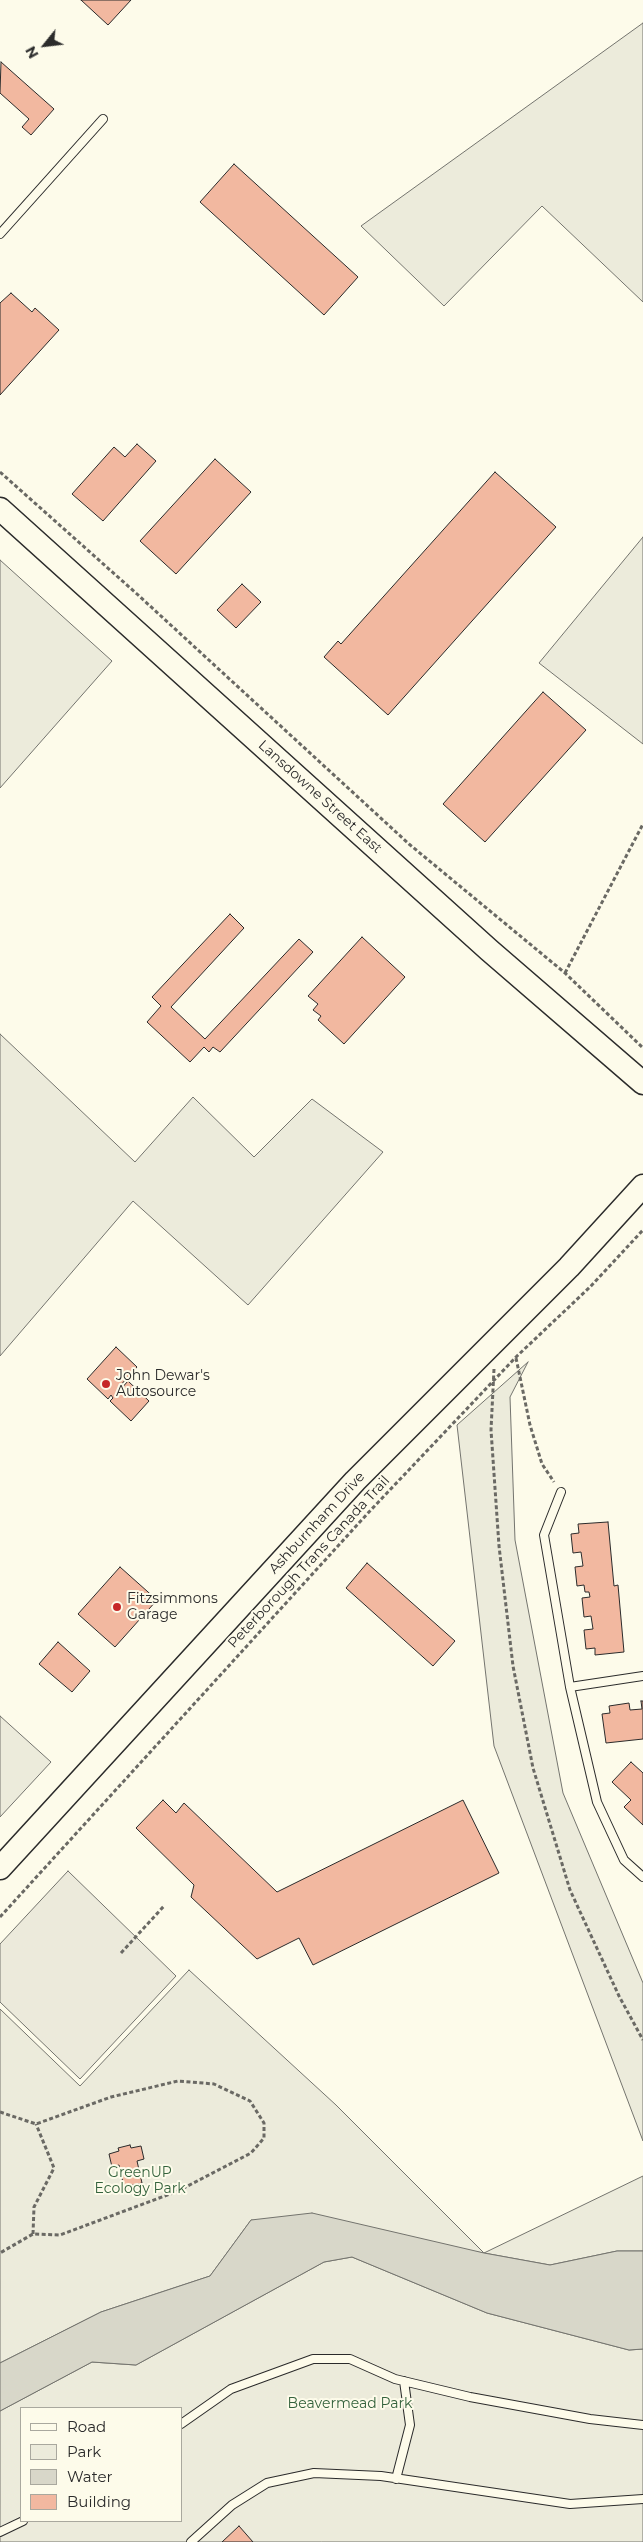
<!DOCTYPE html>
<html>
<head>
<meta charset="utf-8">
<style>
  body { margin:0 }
  #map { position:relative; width:643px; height:2542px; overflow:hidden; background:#fdfbea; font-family:Montserrat,sans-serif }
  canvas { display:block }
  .legend { position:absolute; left:20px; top:2407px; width:162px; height:115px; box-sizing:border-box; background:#fdfbea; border:1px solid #a9a89e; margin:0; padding:6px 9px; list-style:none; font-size:15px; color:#2b2b2b }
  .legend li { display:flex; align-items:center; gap:10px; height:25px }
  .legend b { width:25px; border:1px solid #a9a89e }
  .north { position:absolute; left:20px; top:20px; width:50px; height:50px; -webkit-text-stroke:4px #fdfbea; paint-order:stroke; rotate:241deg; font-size:14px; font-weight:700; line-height:20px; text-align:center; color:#2b2b2b }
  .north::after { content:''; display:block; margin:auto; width:18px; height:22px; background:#2b2b2b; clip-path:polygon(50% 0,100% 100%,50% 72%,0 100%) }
</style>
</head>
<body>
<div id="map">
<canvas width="643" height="2542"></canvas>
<ul class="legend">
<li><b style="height:6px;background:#fdfbea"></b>Road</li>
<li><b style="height:14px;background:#ecebdb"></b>Park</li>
<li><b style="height:14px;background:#d8d7c9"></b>Water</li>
<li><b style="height:14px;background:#f2b8a0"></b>Building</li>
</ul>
<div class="north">N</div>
</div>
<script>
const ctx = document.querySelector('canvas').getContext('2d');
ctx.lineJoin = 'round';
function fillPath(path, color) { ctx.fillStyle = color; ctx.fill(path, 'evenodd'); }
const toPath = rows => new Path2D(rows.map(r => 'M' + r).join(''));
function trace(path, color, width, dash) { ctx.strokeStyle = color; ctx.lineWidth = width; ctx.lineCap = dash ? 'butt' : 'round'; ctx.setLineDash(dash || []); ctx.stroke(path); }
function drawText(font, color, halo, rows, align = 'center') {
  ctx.font = font + ' Montserrat,sans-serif'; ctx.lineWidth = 4; ctx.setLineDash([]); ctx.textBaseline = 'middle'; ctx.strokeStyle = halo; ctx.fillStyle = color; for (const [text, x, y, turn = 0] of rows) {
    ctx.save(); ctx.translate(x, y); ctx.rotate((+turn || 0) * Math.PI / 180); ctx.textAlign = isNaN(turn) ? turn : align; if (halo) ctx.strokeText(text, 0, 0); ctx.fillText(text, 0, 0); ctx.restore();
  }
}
const green = toPath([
  [643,23,643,302,542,206,444,306,361,226,643,23],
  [643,537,643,744,539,663,643,537],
  [0,560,112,661,0,788,0,560],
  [0,1034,135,1162,193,1097,254,1157,312,1099,383,1152,248,1305,133,1201,0,1356,0,1034],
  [528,1362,510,1397,515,1540,563,1793,643,1983,643,2141,494,1746,457,1425,528,1362],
  [0,1716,51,1762,0,1817,0,1716],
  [189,1970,336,2105,484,2253,643,2176,643,2251,617,2251,550,2265,484,2253,251,2220,210,2276,101,2312,0,2363,0,2009,80,2086,189,1970],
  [352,2257,487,2313,629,2350,643,2349,643,2542,0,2542,0,2411,92,2362,136,2365,324,2262,352,2257],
  [21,2408,181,2408,181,2521,21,2521,21,2408]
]);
const parking = toPath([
  [68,1871,176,1976,80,2079,0,2002,0,1944,68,1871]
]);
const water = toPath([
  [312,2213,484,2253,550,2265,617,2251,643,2251,643,2349,629,2350,487,2313,352,2257,324,2262,136,2365,92,2362,0,2411,0,2363,101,2312,210,2276,251,2220,312,2213]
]);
const building = toPath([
  [81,0,131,0,108,25,81,0],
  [1,62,54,109,31,135,22,127,29,119,0,93,1,62],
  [234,164,358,277,324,315,200,202,234,164],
  [11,293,32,312,35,308,59,330,0,395,0,303,11,293],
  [137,444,156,461,103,521,72,494,114,447,125,457,137,444],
  [215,459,251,492,176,574,140,541,215,459],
  [495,472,556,527,388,715,324,657,338,641,341,644,495,472],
  [242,584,261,602,236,628,217,610,242,584],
  [543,692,586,730,485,842,443,804,543,692],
  [230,914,244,928,171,1007,205,1039,299,939,313,952,220,1052,213,1047,209,1052,204,1047,190,1062,147,1022,161,1006,152,997,230,914],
  [362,937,405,977,344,1044,318,1020,321,1016,313,1010,318,1004,308,996,362,937],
  [116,1347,137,1367,118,1388,120,1390,128,1381,149,1401,131,1421,110,1401,113,1398,111,1395,108,1399,87,1379,116,1347],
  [608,1522,614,1586,618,1585,624,1652,595,1655,595,1648,586,1649,584,1630,593,1629,591,1616,584,1617,582,1598,590,1597,589,1592,585,1592,584,1585,577,1586,575,1567,583,1566,581,1552,573,1553,571,1534,579,1533,578,1524,608,1522],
  [367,1563,455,1641,433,1666,346,1588,367,1563],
  [120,1567,157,1600,115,1647,78,1614,120,1567],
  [58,1642,90,1671,72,1692,39,1664,58,1642],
  [641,1701,643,1701,643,1739,606,1743,602,1714,610,1713,609,1706,629,1703,630,1710,642,1709,641,1701],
  [631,1762,643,1773,643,1825,624,1807,631,1800,612,1782,631,1762],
  [163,1800,176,1813,184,1803,277,1892,463,1800,499,1873,313,1965,299,1938,257,1959,191,1897,194,1885,136,1828,163,1800],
  [130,2145,131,2148,141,2146,144,2159,137,2161,142,2183,124,2187,119,2165,112,2167,109,2154,119,2151,118,2148,130,2145],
  [239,2526,253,2542,222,2542,239,2526]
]);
const path = toPath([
  [0,472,137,594,409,844,565,973,643,1048],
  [565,973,643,824],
  [516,1358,530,1425,542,1464,554,1482],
  [494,1369,491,1430,499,1546,513,1666,533,1768,570,1890,619,1996,643,2040],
  [0,1917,368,1513,516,1357,590,1287,643,1230],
  [121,1953,164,1906],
  [0,2112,36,2124,111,2097,178,2081,214,2084,250,2101,264,2123,264,2138,251,2153,178,2191,60,2235,33,2234,0,2253],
  [33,2234,34,2207,54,2168,36,2124]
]);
const service = toPath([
  [0,234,103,119],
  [561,1492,544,1535,570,1687,597,1802,624,1860,643,1877],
  [570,1687,643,1676],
  [181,2424,231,2389,313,2359,350,2359,395,2379,470,2397,590,2419,643,2425],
  [396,2479,410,2425,404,2381],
  [0,2532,23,2521],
  [191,2542,232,2505,267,2483,314,2473,381,2476,570,2504,643,2499]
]);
const secondary = toPath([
  [0,509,489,950,643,1083],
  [0,1868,355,1481,569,1267,643,1186]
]);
const markers = [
  [106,1384,5,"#c62828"],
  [117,1607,5,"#c62828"]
];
const streetNames = [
  ["Lansdowne Street East",320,797,42],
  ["Ashburnham Drive",317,1523,-47],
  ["Peterborough Trans Canada Trail",309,1562,-47]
];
const poiNames = [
  ["John Dewar's",116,1376],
  ["Autosource",116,1392],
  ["Fitzsimmons",127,1599],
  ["Garage",127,1615]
];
const parkNames = [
  ["GreenUP",140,2173],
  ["Ecology Park",140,2189],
  ["Beavermead Park",350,2404]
];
fillPath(green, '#ecebdb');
trace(green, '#74746e', 1);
fillPath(parking, '#eceadb');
trace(parking, '#74746e', 1);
fillPath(water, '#d8d7c9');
trace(water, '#74746e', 1);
fillPath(building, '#f2b8a0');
trace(building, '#2b2b2b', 1);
trace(service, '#2b2b2b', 10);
trace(secondary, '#2b2b2b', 25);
trace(path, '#6a6964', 3, [4, 2.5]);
trace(service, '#fdfbea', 8);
trace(secondary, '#fdfbea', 22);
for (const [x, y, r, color] of markers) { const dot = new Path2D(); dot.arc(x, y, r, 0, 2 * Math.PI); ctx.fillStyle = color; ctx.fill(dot); trace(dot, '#fdfbea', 2); }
drawText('14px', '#2b2b2b', '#fdfbea', streetNames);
drawText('14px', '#2b2b2b', '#fdfbea', poiNames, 'left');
drawText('14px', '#34623c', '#fdfbea', parkNames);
</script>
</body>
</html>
